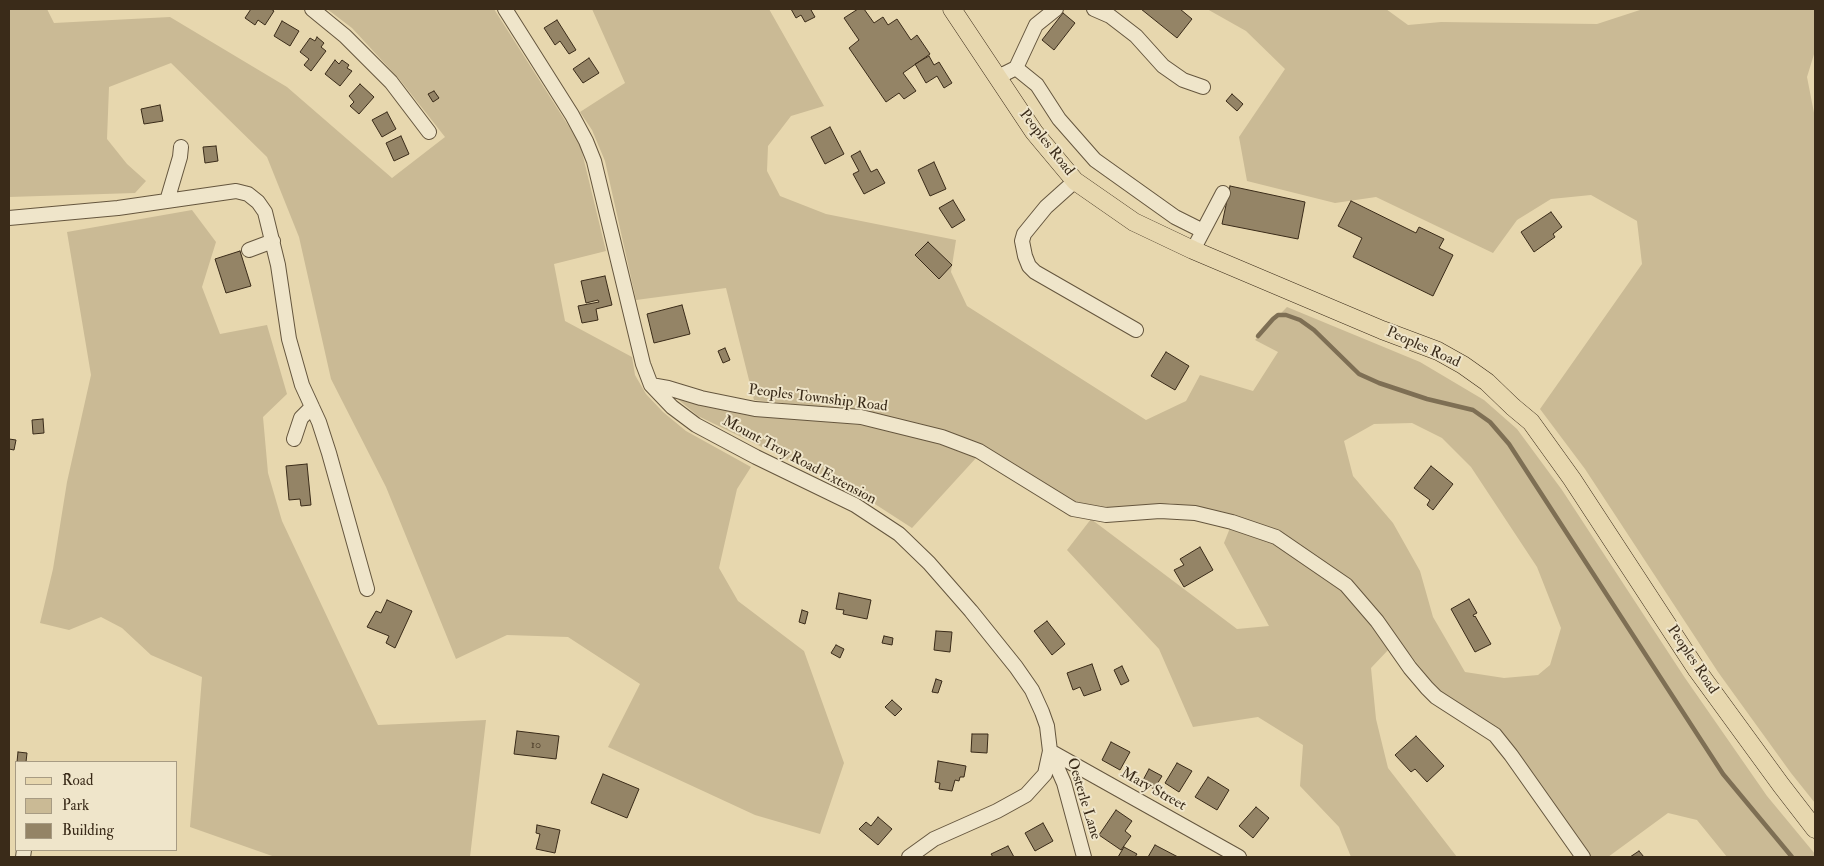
<!DOCTYPE html>
<html>
<head>
<meta charset="utf-8">
<style>
  body { margin:0 }
  #map { position:relative; width:1824px; height:866px; overflow:hidden; background:#e7d7ae; font-family:"IM FELL Double Pica",serif }
  canvas { display:block }
  .frame { position:absolute; inset:0; border:10px solid #3a2b19; pointer-events:none }
  .legend { position:absolute; left:15px; top:761px; width:162px; height:90px; box-sizing:border-box; background:#efe5ca; border:1px solid #a79b83; margin:0; padding:6px 9px; list-style:none; font-size:15px; color:#3a2b19 }
  .legend li { display:flex; align-items:center; gap:10px; height:25px }
  .legend b { width:25px; border:1px solid #a79b83 }
</style>
</head>
<body>
<div id="map">
<canvas width="1824" height="866"></canvas>
<div class="frame"></div>
<ul class="legend">
<li><b style="height:6px;background:#e7d7ae"></b>Road</li>
<li><b style="height:14px;background:#caba95"></b>Park</li>
<li><b style="height:14px;background:#948466"></b>Building</li>
</ul>
</div>
<script>
const ctx = document.querySelector('canvas').getContext('2d');
ctx.lineJoin = 'round';
function fillPath(path, color) { ctx.fillStyle = color; ctx.fill(path, 'evenodd'); }
const toPath = rows => new Path2D(rows.map(r => 'M' + r).join(''));
function trace(path, color, width, dash) { ctx.strokeStyle = color; ctx.lineWidth = width; ctx.lineCap = dash ? 'butt' : 'round'; ctx.setLineDash(dash || []); ctx.stroke(path); }
function drawText(font, color, halo, rows, align = 'center') {
  ctx.font = font + ' "IM FELL Double Pica",serif'; ctx.lineWidth = 4; ctx.setLineDash([]); ctx.textBaseline = 'middle'; ctx.strokeStyle = halo; ctx.fillStyle = color; for (const [text, x, y, turn = 0] of rows) {
    ctx.save(); ctx.translate(x, y); ctx.rotate((+turn || 0) * Math.PI / 180); ctx.textAlign = isNaN(turn) ? turn : align; if (halo) ctx.strokeText(text, 0, 0); ctx.fillText(text, 0, 0); ctx.restore();
  }
}
const green = toPath([
  [9,9,47,9,54,23,170,17,287,87,392,178,445,137,400,80,352,28,327,9,494,9,580,144,606,251,554,264,565,321,632,357,635,375,646,394,663,412,686,431,751,467,737,489,719,568,738,601,804,651,844,763,820,834,755,815,608,747,640,684,568,637,507,635,456,659,386,487,331,379,299,237,267,157,171,63,109,87,107,139,127,164,146,181,135,193,9,197],
  [592,9,769,9,824,106,791,116,768,146,767,171,780,196,826,214,956,240,951,272,967,306,1146,420,1186,401,1200,375,1253,391,1278,352,1255,340,1287,307,1420,362,1484,400,1517,429,1562,490,1685,678,1767,796,1815,854,1815,857,1727,857,1697,820,1668,813,1608,857,1589,857,1498,730,1437,689,1355,584,1340,572,1275,533,1192,507,1170,503,1106,509,1084,506,1059,495,1009,461,967,440,911,422,870,412,754,400,726,288,636,300,605,161,592,130,580,112,625,83],
  [1412,423,1442,438,1471,467,1537,567,1561,628,1550,665,1538,675,1504,678,1465,672,1433,617,1420,571,1393,523,1353,476,1344,441,1374,424],
  [1207,9,1386,9,1408,25,1441,22,1597,24,1643,9,1815,9,1815,51,1807,77,1815,118,1815,803,1791,773,1718,672,1585,469,1540,409,1642,264,1637,221,1591,195,1551,199,1517,220,1493,253,1376,197,1335,203,1247,181,1239,137,1285,69,1246,31],
  [192,210,216,242,202,287,220,334,267,325,287,394,263,417,268,473,282,521,378,725,486,720,470,857,275,857,190,827,202,677,151,655,122,628,101,617,69,630,40,623,53,569,67,482,91,375,67,232],
  [674,396,701,405,756,415,860,425,902,433,934,442,976,458,912,528,861,495,698,416],
  [1091,519,1237,629,1269,626,1224,543,1230,528,1272,543,1323,574,1352,599,1389,649,1371,668,1376,719,1388,768,1457,857,1351,857,1339,827,1300,786,1303,745,1258,717,1193,727,1159,649,1067,550]
]);
const stream = toPath([
  [1258,336,1273,319,1278,315,1286,315,1300,320,1314,330,1359,374,1379,383,1427,399,1473,410,1490,422,1509,444,1723,774,1792,857]
]);
const building = toPath([
  [251,9,271,9,274,11,265,25,258,20,255,25,245,18,251,9],
  [791,9,813,9,811,10,815,17,805,22,801,15,796,18,791,9],
  [858,9,864,9,874,23,883,17,888,25,897,19,911,40,917,35,930,54,903,73,916,91,904,99,899,93,886,102,849,48,859,40,844,18,858,9],
  [1141,9,1180,9,1192,19,1177,38,1141,9],
  [1063,13,1075,23,1054,50,1042,40,1063,13],
  [557,20,576,50,569,54,560,41,555,45,544,28,557,20],
  [282,21,299,31,290,46,274,36,282,21],
  [317,37,324,43,321,47,326,51,311,71,304,65,309,59,300,52,310,38,315,41,317,37],
  [929,56,934,65,939,62,952,83,944,88,937,76,926,83,915,64,929,56],
  [589,58,599,73,583,83,573,69,589,58],
  [335,60,339,64,342,60,349,65,347,68,352,71,340,86,325,74,335,60],
  [360,84,374,97,359,114,350,106,354,102,349,96,360,84],
  [434,91,439,98,433,102,428,94,434,91],
  [1232,94,1243,104,1237,111,1226,101,1232,94],
  [160,105,163,121,144,124,141,109,160,105],
  [387,112,396,129,382,137,372,120,387,112],
  [830,127,844,154,825,164,811,137,830,127],
  [401,136,409,154,394,161,386,143,401,136],
  [216,146,218,161,205,163,203,147,216,146],
  [860,151,871,172,877,169,885,183,864,194,853,174,859,171,851,156,860,151],
  [934,162,946,189,930,196,918,170,934,162],
  [1230,186,1305,202,1298,239,1222,224,1230,186],
  [953,200,965,220,952,228,939,208,953,200],
  [1351,201,1416,233,1419,227,1444,239,1439,248,1453,255,1433,296,1353,257,1362,238,1338,226,1351,201],
  [1551,212,1562,227,1553,234,1555,237,1534,252,1521,232,1551,212],
  [928,242,952,265,939,279,915,255,928,242],
  [240,251,251,286,226,293,215,259,240,251],
  [605,276,612,305,596,309,598,320,582,323,578,306,599,302,598,300,586,303,581,281,605,276],
  [682,305,690,334,654,343,647,314,682,305],
  [725,348,730,360,723,363,718,351,725,348],
  [1166,352,1189,366,1175,390,1151,376,1166,352],
  [43,419,44,433,33,434,32,420,43,419],
  [9,439,16,440,14,450,9,449,9,439],
  [307,464,311,505,301,506,300,499,289,500,286,466,307,464],
  [1431,466,1453,484,1433,510,1427,505,1430,500,1414,488,1431,466],
  [1200,547,1213,570,1184,587,1174,570,1184,565,1180,559,1200,547],
  [839,593,871,600,867,619,843,614,844,610,836,609,839,593],
  [1469,599,1477,613,1473,615,1474,617,1475,616,1491,644,1475,652,1451,609,1469,599],
  [387,600,412,611,395,648,386,643,389,636,367,627,376,611,381,613,387,600],
  [802,610,808,612,805,624,799,622,802,610],
  [1047,621,1065,644,1052,655,1034,631,1047,621],
  [936,631,952,632,950,652,934,650,936,631],
  [884,636,893,638,892,645,882,643,884,636],
  [836,645,844,649,840,658,831,653,836,645],
  [1092,664,1101,690,1084,696,1080,687,1073,690,1067,673,1092,664],
  [1122,666,1129,681,1121,685,1114,670,1122,666],
  [936,679,942,681,938,693,932,692,936,679],
  [892,700,902,709,895,716,885,707,892,700],
  [517,731,559,736,556,759,514,754,517,731],
  [972,734,988,734,987,753,971,752,972,734],
  [1416,736,1444,766,1427,782,1415,769,1411,772,1395,755,1416,736],
  [1111,742,1130,752,1120,770,1102,760,1111,742],
  [18,752,27,753,26,762,17,762,18,752],
  [938,761,966,766,964,777,960,777,959,781,955,780,952,791,939,789,940,783,935,782,938,761],
  [1177,763,1192,771,1179,792,1165,783,1177,763],
  [1149,769,1162,776,1154,789,1142,782,1149,769],
  [603,774,639,789,627,818,591,803,603,774],
  [1208,777,1229,790,1217,810,1195,797,1208,777],
  [1256,807,1269,818,1253,838,1239,826,1256,807],
  [1116,810,1132,821,1125,831,1131,836,1121,850,1099,835,1116,810],
  [878,817,892,829,878,845,859,829,866,822,871,826,878,817],
  [1043,823,1053,841,1035,851,1025,833,1043,823],
  [537,825,560,830,555,853,536,849,540,834,536,833,537,825],
  [1155,845,1178,857,1148,857,1155,845],
  [1008,846,1014,857,993,857,991,854,1008,846],
  [1124,847,1137,854,1135,857,1118,857,1124,847],
  [1639,851,1644,857,1630,857,1639,851]
]);
const minor = toPath([
  [312,9,345,36,391,82,429,132],
  [505,9,572,115,586,141,594,161,643,364,651,385,672,407,696,425,756,457,855,505,899,534,929,563,971,611,1016,667,1032,690,1042,712,1047,726,1050,751,1045,774,1026,795,997,811,934,839,909,857],
  [1094,9,1110,16,1136,36,1163,66,1183,80,1203,87],
  [1016,68,1037,85,1059,119,1095,160,1175,217,1203,231],
  [998,77,1016,68,1036,25,1056,9],
  [1075,181,1046,207,1024,234,1022,241,1025,256,1029,266,1035,272,1136,330],
  [167,201,180,157,181,147],
  [9,218,118,208,236,191,248,194,258,202,265,212,278,265,289,339,302,385,319,422,329,453,367,589],
  [249,250,273,241],
  [1193,250,1223,193],
  [651,385,668,388,701,398,755,409,861,417,942,437,979,451,1073,509,1106,515,1160,511,1195,513,1232,522,1276,537,1346,585,1377,621,1410,668,1427,688,1436,697,1495,735,1511,755,1583,857],
  [294,439,301,418,312,407],
  [1050,751,1239,857],
  [1050,751,1064,783,1084,857],
  [23,857,24,850]
]);
const major = toPath([
  [952,9,1034,132,1075,181,1134,222,1193,250,1382,330,1438,351,1463,365,1487,382,1513,407,1531,422,1572,479,1697,670,1781,785,1815,829]
]);
const numberNames = [
  ["10",536,745]
];
const streetNames = [
  ["Peoples Road",1046,143,52],
  ["Peoples Road",1423,348,24],
  ["Peoples Township Road",818,399,7],
  ["Mount Troy Road Extension",799,461,28],
  ["Peoples Road",1692,660,56],
  ["Mary Street",1153,790,29],
  ["Oesterle Lane",1083,799,73]
];
fillPath(green, '#caba95');
trace(stream, '#7e6f54', 4.5);
fillPath(building, '#948466');
trace(building, '#3a2b19', 1);
trace(minor, '#65563e', 16);
trace(major, '#3a2b19', 19);
trace(minor, '#efe5ca', 14);
trace(major, '#e7d7ae', 18);
drawText('12px', '#50412c', null, numberNames);
drawText('15px', '#3a2b19', '#efe5ca', streetNames);
</script>
</body>
</html>
